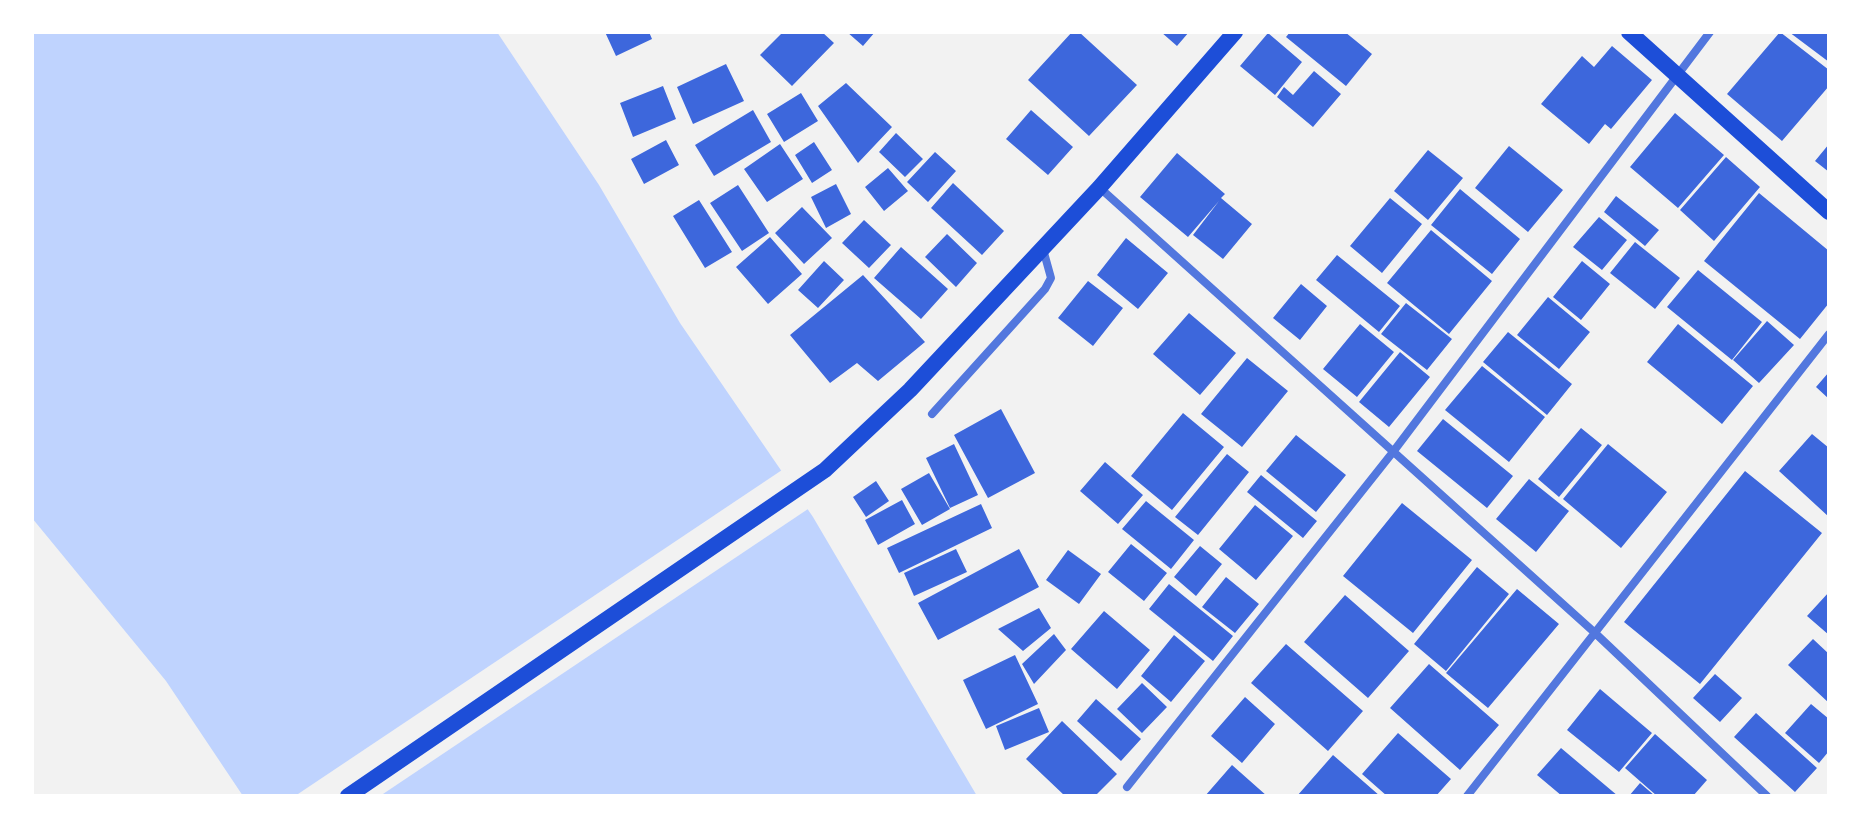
<!DOCTYPE html>
<html>
<head>
<meta charset="utf-8">
<style>
  body { margin:0 }
  #map { position:relative; width:1861px; height:828px; overflow:hidden; background:#f2f2f2; font-family:"Open Sans",sans-serif }
  canvas { display:block }
  .frame { position:absolute; inset:0; border:34px solid #fff; pointer-events:none }
</style>
</head>
<body>
<div id="map">
<canvas width="1861" height="828"></canvas>
<div class="frame"></div>
</div>
<script>
const ctx = document.querySelector('canvas').getContext('2d');
ctx.lineJoin = 'round';
function fillPath(path, color) { ctx.fillStyle = color; ctx.fill(path, 'evenodd'); }
const toPath = rows => new Path2D(rows.map(r => 'M' + r).join(''));
function trace(path, color, width, dash) { ctx.strokeStyle = color; ctx.lineWidth = width; ctx.lineCap = dash ? 'butt' : 'round'; ctx.setLineDash(dash || []); ctx.stroke(path); }
const water = toPath([
  [32,32,497,32,599,185,680,323,813,517,977,796,243,796,166,681,32,518]
]);
const pier = toPath([
  [785,468,811,507,380,796,295,796]
]);
const building = toPath([
  [605,32,649,32,652,39,616,56],
  [783,32,822,32,834,43,792,86,760,55],
  [847,32,875,32,863,46],
  [1072,32,1079,32,1137,85,1089,136,1028,80],
  [1161,32,1189,32,1177,46],
  [1290,32,1345,32,1372,54,1346,86,1286,37],
  [1780,32,1829,70,1829,86,1782,141,1727,94],
  [1789,32,1829,32,1829,62],
  [1268,33,1302,62,1275,95,1240,66],
  [1612,46,1652,80,1611,129,1605,124,1589,144,1541,104,1582,56,1594,67],
  [726,64,744,101,693,124,677,87],
  [1314,71,1341,94,1313,127,1277,97,1284,87,1293,95],
  [846,83,892,127,858,163,818,106],
  [663,86,676,119,633,137,620,103],
  [801,93,818,121,784,142,767,114],
  [753,110,771,142,714,176,695,145],
  [1031,110,1073,147,1048,175,1006,139],
  [1675,113,1724,155,1678,208,1630,167],
  [896,133,923,159,905,177,879,152],
  [666,140,679,165,644,184,631,159],
  [814,142,832,170,812,183,795,155],
  [780,144,803,179,767,202,744,169],
  [1829,144,1829,172,1815,161],
  [1509,146,1563,190,1528,232,1475,188],
  [1428,150,1463,178,1428,220,1394,191],
  [935,152,956,171,928,202,907,182],
  [1177,153,1225,194,1221,198,1252,224,1223,259,1193,235,1219,201,1188,237,1140,197],
  [1726,157,1760,187,1714,241,1680,210],
  [888,168,908,191,884,211,865,187],
  [953,183,1004,231,982,255,931,208],
  [836,184,851,214,826,228,811,197],
  [738,185,769,233,742,251,710,203],
  [1460,189,1520,239,1492,274,1431,225],
  [1759,193,1829,251,1829,303,1800,339,1704,261],
  [1616,196,1659,230,1645,246,1604,212],
  [1390,198,1422,224,1382,273,1350,246],
  [699,200,732,252,705,268,673,216],
  [802,207,832,238,804,264,775,233],
  [1599,217,1627,240,1602,270,1573,247],
  [864,220,891,245,869,268,842,243],
  [1431,230,1492,281,1449,334,1387,283],
  [947,234,977,263,956,287,925,257],
  [770,237,802,274,768,304,736,267],
  [1126,238,1168,273,1138,309,1097,275],
  [1635,242,1680,278,1655,309,1610,273],
  [901,247,948,289,921,319,874,278],
  [1337,255,1400,306,1379,332,1316,280],
  [824,261,844,280,818,308,798,290],
  [1582,261,1610,284,1581,320,1553,297],
  [1698,270,1762,322,1732,360,1667,307],
  [863,275,925,342,878,381,857,363,830,383,790,335],
  [1088,281,1123,308,1093,346,1058,318],
  [1301,284,1327,306,1300,340,1273,318],
  [1548,297,1590,332,1559,369,1517,335],
  [1406,303,1452,339,1427,370,1381,334],
  [1189,313,1236,353,1200,395,1153,354],
  [1767,321,1794,345,1759,383,1733,360],
  [1360,324,1394,352,1357,397,1323,369],
  [1678,324,1753,386,1722,424,1647,362],
  [1508,332,1572,384,1547,415,1483,362],
  [1400,352,1430,377,1389,427,1359,402],
  [1247,358,1288,391,1242,447,1201,414],
  [1482,366,1545,417,1509,462,1445,410],
  [1829,372,1829,399,1816,387],
  [1001,409,1035,473,988,498,954,435],
  [1183,413,1224,447,1172,510,1131,476],
  [1443,419,1513,476,1487,508,1417,451],
  [1581,428,1602,445,1559,497,1538,479],
  [1812,434,1829,448,1829,517,1779,471],
  [1296,435,1346,475,1316,512,1266,471],
  [954,444,978,495,950,508,926,458],
  [1608,444,1667,492,1621,548,1563,499],
  [1227,454,1249,472,1198,535,1175,517],
  [1105,462,1143,495,1118,524,1080,491],
  [1745,471,1822,533,1700,684,1624,622],
  [929,473,950,509,922,525,901,489],
  [1261,475,1317,521,1303,538,1247,492],
  [1529,479,1569,511,1536,552,1496,519],
  [876,481,889,501,866,517,853,497],
  [902,500,915,524,878,545,865,520],
  [1146,501,1194,540,1171,569,1122,529],
  [1402,503,1472,560,1413,633,1343,576],
  [981,504,992,528,899,573,887,548],
  [1255,505,1293,536,1256,580,1219,549],
  [1131,544,1167,573,1144,601,1108,572],
  [1200,546,1222,564,1196,596,1174,577],
  [956,549,967,572,914,596,904,573],
  [1019,549,1039,587,938,640,918,603],
  [1068,550,1101,574,1079,604,1046,580],
  [1477,567,1509,594,1446,671,1414,644],
  [1226,577,1259,604,1235,633,1202,607],
  [1169,584,1233,636,1213,661,1149,609],
  [1517,589,1559,624,1488,708,1446,673],
  [1829,592,1829,635,1807,616],
  [1345,595,1409,651,1368,698,1304,642],
  [1039,608,1051,628,1023,651,998,629],
  [1104,611,1150,650,1117,689,1071,649],
  [1054,634,1066,650,1034,684,1022,664],
  [1174,635,1205,661,1171,702,1141,676],
  [1813,639,1829,654,1829,703,1788,665],
  [1286,644,1363,711,1328,751,1251,683],
  [1015,655,1038,704,986,729,963,680],
  [1429,664,1499,725,1460,770,1390,708],
  [1715,674,1742,698,1720,722,1693,698],
  [1142,683,1167,707,1142,733,1117,709],
  [1600,689,1652,733,1619,772,1567,730],
  [1245,697,1275,724,1242,763,1211,736],
  [1096,699,1141,739,1121,761,1077,721],
  [1811,704,1829,719,1829,751,1819,763,1785,733],
  [1039,708,1049,732,1005,750,996,726],
  [1756,713,1817,768,1795,792,1734,737],
  [1062,721,1117,774,1095,796,1065,796,1026,759],
  [1398,733,1451,779,1436,796,1387,796,1362,774],
  [1655,734,1707,780,1693,796,1657,796,1625,768],
  [1561,748,1618,796,1562,796,1537,775],
  [1333,755,1380,796,1297,796],
  [1232,765,1267,796,1205,796],
  [1640,783,1655,796,1629,796]
]);
const minor = toPath([
  [1100,188,1594,632,1767,796],
  [932,414,1045,289,1051,278,1043,249],
  [1127,787,1393,452,1710,32],
  [1467,796,1829,334]
]);
const secondary = toPath([
  [1629,32,1829,212],
  [348,796,825,470,910,390,1099,188,1235,32]
]);
fillPath(water, '#bfd3fe');
fillPath(pier, '#f2f2f2');
fillPath(building, '#3d67dc');
trace(minor, '#5277de', 8);
trace(secondary, '#1d4ed8', 16);
</script>
</body>
</html>
